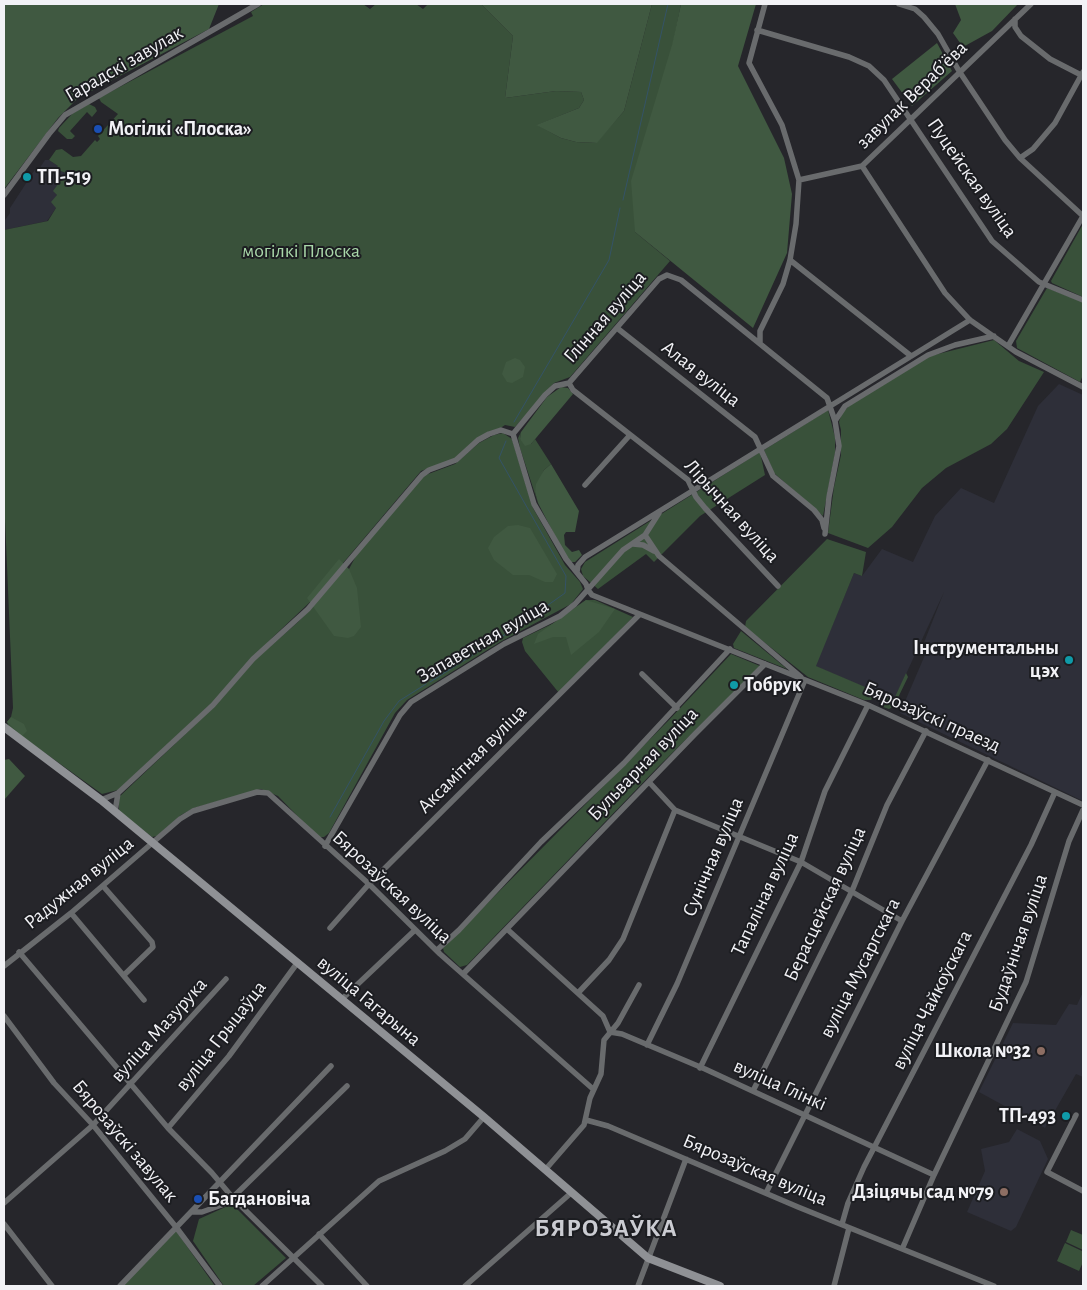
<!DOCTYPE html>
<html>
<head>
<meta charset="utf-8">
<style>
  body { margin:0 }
  #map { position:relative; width:1087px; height:1290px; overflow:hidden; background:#26262b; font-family:"Alegreya Sans",sans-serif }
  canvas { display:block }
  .frame { position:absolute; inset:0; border:5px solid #f2f2f6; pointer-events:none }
</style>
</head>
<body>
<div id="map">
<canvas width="1087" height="1290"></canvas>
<div class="frame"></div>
</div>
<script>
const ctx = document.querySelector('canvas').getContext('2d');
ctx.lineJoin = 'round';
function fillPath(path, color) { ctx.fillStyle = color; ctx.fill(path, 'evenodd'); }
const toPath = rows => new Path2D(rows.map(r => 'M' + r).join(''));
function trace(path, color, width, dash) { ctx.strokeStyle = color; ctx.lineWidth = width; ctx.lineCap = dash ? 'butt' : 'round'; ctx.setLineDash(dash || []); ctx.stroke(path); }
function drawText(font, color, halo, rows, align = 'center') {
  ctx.font = font + ' "Alegreya Sans",sans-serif'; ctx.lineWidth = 4; ctx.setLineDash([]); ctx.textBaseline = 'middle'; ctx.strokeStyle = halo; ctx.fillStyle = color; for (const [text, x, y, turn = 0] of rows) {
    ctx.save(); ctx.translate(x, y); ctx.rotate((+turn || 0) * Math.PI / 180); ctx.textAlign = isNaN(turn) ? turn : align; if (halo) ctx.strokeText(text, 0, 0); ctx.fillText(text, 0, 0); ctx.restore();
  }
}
const built = toPath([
  [45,160,49,160,58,166,56,169,66,173,54,191,57,195,56,208,47,221,4,230,4,219,5,220,10,213,10,208,36,168,39,169],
  [1059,384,1083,395,1083,801,900,713,928,648,923,645,944,592,894,700,815,666,854,573,862,576,882,549,913,562,935,516,961,488,994,503,1038,406],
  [1083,992,1083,1077,1076,1074,1045,1128,979,1092,1013,1023,1056,1025,1069,1004,1077,1005],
  [1017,1129,1040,1141,1048,1159,1016,1227,1011,1231,967,1212,985,1171,981,1149,1009,1142]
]);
const green = toPath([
  [264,4,363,4,370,9,376,4,416,4,423,9,428,4,481,4,513,36,505,98,556,91,581,92,584,100,579,108,537,125,561,138,576,142,596,143,624,111,652,4,681,4,635,232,670,261,570,377,554,383,515,427,505,425,454,459,421,471,310,602,273,637,214,701,118,790,102,794,9,727,7,722,11,717,13,708,4,495,4,230,48,221,56,208,51,202,57,195,53,191,66,173,55,169,58,166,49,160,56,150,62,149,73,157,81,156,95,140,97,142,100,139,98,136,118,114,101,102,99,98,253,16,251,12],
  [89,104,95,107,97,111,92,117,87,112,70,131,75,136,72,139,67,139,58,131,59,128,72,114],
  [1083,224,1083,297,1052,283,1051,281],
  [1047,288,1083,302,1083,375,1080,382,1017,348,1016,341],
  [994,340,1019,361,1044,372,1007,429,991,444,946,468,922,488,892,527,868,548,828,533,834,487,841,455,841,430,839,422,842,413,849,406,930,356],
  [828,410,835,437,835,453,823,516,774,473,764,450],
  [521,432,520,439,531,444,535,439,551,464,544,470,535,492,538,503,520,448,518,438],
  [503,433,512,439,533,508,565,565,580,582,583,589,571,604,500,642,407,700,395,713,329,833,324,837,318,837,278,796,261,789,194,808,181,815,157,836,152,837,119,811,119,797,215,706,255,660,298,622,349,569,357,554,423,476,455,464,479,443,494,435],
  [760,452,765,475,700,516,654,562,646,554,598,589,583,576,581,569,585,562],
  [827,539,866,552,862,576,854,573,816,666,877,692,871,700,864,700,808,677,745,627,746,621],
  [586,600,595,600,633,617,559,693,525,651,522,642,523,638,554,623],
  [741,631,787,669,734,648,733,644],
  [731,654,760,666,657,768,467,965,460,967,444,952,443,948,669,720],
  [906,673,908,677,894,706,889,709,880,706,883,695,894,699],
  [232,1204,286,1258,253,1286,224,1286,193,1241,199,1219],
  [1071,1230,1083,1235,1083,1250,1066,1242],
  [176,1231,215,1286,123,1286],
  [1065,1243,1082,1251,1083,1262,1079,1271,1057,1261]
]);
const forest = toPath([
  [4,4,219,4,209,29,78,98,58,118,4,189],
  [481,4,652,4,624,111,597,143,576,142,561,138,536,125,579,108,584,100,581,92,556,91,505,98,513,36],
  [681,4,756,4,738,66,784,158,792,194,787,253,753,328,635,232,631,181,672,45],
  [955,4,1018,4,992,31,963,47,953,33,961,20],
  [937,43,952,71,912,106,892,79],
  [515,358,520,360,525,367,523,377,512,383,507,382,502,374,506,362],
  [561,387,568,388,573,394,531,444,525,446,520,439,521,432,547,397],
  [551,464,579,511,575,532,566,532,564,535,565,545,572,552,579,550,582,555,575,562,570,562,566,557,538,503,535,492,536,484,544,470],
  [518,525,530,528,557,574,553,582,545,582,529,575,513,575,494,560,488,548,494,537,508,526],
  [339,559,349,569,357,588,361,627,354,636,348,638,334,636,307,598],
  [586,600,615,609,599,632,571,655,566,637,553,637,534,644,538,634],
  [11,717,24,724,27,731,22,736,7,722],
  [9,759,25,776,4,800,4,760]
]);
const stream = toPath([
  [623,200,668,4],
  [514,422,609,260,620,208],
  [430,682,517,627,565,593,566,576,499,458,506,441],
  [330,817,384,721,399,701,426,684]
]);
const street = toPath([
  [899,4,915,9,924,17,938,34,959,71,1005,140,1020,158,1083,216,1008,346],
  [1015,19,1015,27,1021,36,1050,59,1083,76],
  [757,30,849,57,869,66,884,80,992,241,1039,282,1083,300],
  [1020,158,1033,149,1055,123,1083,72],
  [862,166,945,293,970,320,1016,352,1083,387],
  [799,180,862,166,1031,4],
  [4,195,49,134,65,115,258,4],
  [790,260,911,356],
  [617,328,755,437,773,476,814,510,822,520,824,528],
  [760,342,760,331,783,284,790,260,796,224,799,180,782,125,749,63,765,4],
  [569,383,659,279,667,275,681,280,827,398,835,421,839,446,829,497,825,534],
  [569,383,573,390,688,480,696,497,705,508,778,586],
  [835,421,845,406,928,355,955,345,994,336],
  [513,434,534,504,566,559,586,584,588,590,592,595,868,705,1083,805],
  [585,485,630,435],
  [659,513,645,535,659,556,801,677],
  [633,544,643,545,654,551],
  [577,572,578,565,585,557,970,320],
  [642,674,677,708],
  [649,782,675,810,801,862,902,921],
  [101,800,118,793,213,705,253,659,308,609,422,475,429,470,456,460,478,440,489,434,501,430,513,434,545,395,555,386,569,383],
  [115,812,118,793],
  [325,846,400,715,411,702,504,644,560,616,575,604,623,550,645,535],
  [103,886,152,942,153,947,124,975],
  [71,913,144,1000],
  [330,928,369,884,639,615],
  [507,929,603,1016,610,1032,622,1034,705,1069,934,1175],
  [437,950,459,930,541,842,624,763,730,649],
  [19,952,168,1128,212,1173,233,1198,322,1286],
  [4,966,71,913,180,819,193,811,257,792,268,793,369,884,440,954,593,1089],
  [464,973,695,734,765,664],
  [578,993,609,960,623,939,675,810],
  [342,999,415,930],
  [4,1016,54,1083,93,1125,176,1227,220,1286],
  [647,1045,677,984,805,680],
  [700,1068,801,862,825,791,868,705],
  [753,1091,852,891,887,805,926,731],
  [1076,1115,1047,1172,1083,1191],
  [586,1120,608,1126,798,1207,994,1286],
  [168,1128,229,1056,298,962],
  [545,1170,584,1125,590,1098,601,1074,604,1040,618,1023,639,985],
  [766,1193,902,921,988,760],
  [4,1203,93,1125,226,979],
  [191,1212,202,1212,227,1203,347,1086],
  [4,1224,52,1286],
  [842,1224,848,1203,864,1167,1031,845,1055,792],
  [319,1234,367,1286],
  [903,1247,934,1175,1026,982,1069,841,1083,810],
  [120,1286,331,1066],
  [262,1286,379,1181,445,1151,465,1139,484,1117],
  [465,1286,571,1193],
  [638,1286,686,1159],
  [834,1286,849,1228]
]);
const secondary = toPath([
  [4,727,101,800,484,1117,648,1258,720,1286]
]);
const markers = [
  [98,129,5,"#1a4fb4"],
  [27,177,5,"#0f9aa8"],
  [1069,660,5,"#0f9aa8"],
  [734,685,5,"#0f9aa8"],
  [1041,1051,5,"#8d6e63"],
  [1066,1116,5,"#0f9aa8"],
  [1004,1192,5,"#8d6e63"],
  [198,1199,5,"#1a4fb4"]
];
const streetNames = [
  ["Гарадскі завулак",124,64,-30],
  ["завулак Верабʼёва",912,95,-44],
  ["Пуцейская вуліца",972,178,55],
  ["Глінная вуліца",605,317,-49],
  ["Алая вуліца",701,374,38],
  ["Лірычная вуліца",732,511,48],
  ["Запаветная вуліца",483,641,-30],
  ["Бярозаўскі праезд",932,717,24],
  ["Аксамітная вуліца",472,759,-45],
  ["Бульварная вуліца",643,764,-46],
  ["Сунічная вуліца",713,857,-67],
  ["Радужная вуліца",79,883,-39],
  ["Бярозаўская вуліца",392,887,43],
  ["Тапаліная вуліца",765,894,-65],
  ["Берасцейская вуліца",825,904,-65],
  ["Будаўнічая вуліца",1018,943,-71],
  ["вуліца Мусаргскага",860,968,-63],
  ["вуліца Чайкоўскага",932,1000,-63],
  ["вуліца Гагарына",369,1001,40],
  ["вуліца Мазурука",159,1030,-48],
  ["вуліца Грыцаўца",221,1036,-52],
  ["вуліца Глінкі",780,1085,24],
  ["Бярозаўскі завулак",125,1141,50],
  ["Бярозаўская вуліца",755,1170,23]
];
const poiNames = [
  ["Могілкі «Плоска»",108,129],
  ["ТП-519",37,177],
  ["Інструментальны",1059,648,"right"],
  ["цэх",1059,671,"right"],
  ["Тобрук",744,685],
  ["Школа №32",1031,1051,"right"],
  ["ТП-493",1056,1116,"right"],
  ["Дзіцячы сад №79",994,1192,"right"],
  ["Багдановіча",208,1199]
];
const parkNames = [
  ["могілкі Плоска",301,251]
];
const districtNames = [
  ["БЯРОЗАЎКА",606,1228]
];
fillPath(built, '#2e2f39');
fillPath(green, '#39513a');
fillPath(forest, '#405941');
trace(stream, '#345367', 1);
trace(street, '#696b6d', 5.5);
trace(secondary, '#8f9195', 8);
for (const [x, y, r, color] of markers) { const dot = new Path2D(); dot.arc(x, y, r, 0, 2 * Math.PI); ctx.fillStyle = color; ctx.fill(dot); trace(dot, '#1c1d21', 2); }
drawText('20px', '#f2f2f6', '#1c1d21', streetNames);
drawText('bold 20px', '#f2f2f6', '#1c1d21', poiNames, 'left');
drawText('20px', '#a9d7a9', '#1c1d21', parkNames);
ctx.letterSpacing = '1px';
drawText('bold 25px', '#cbccd2', '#1c1d21', districtNames);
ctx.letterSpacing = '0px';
</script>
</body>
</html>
